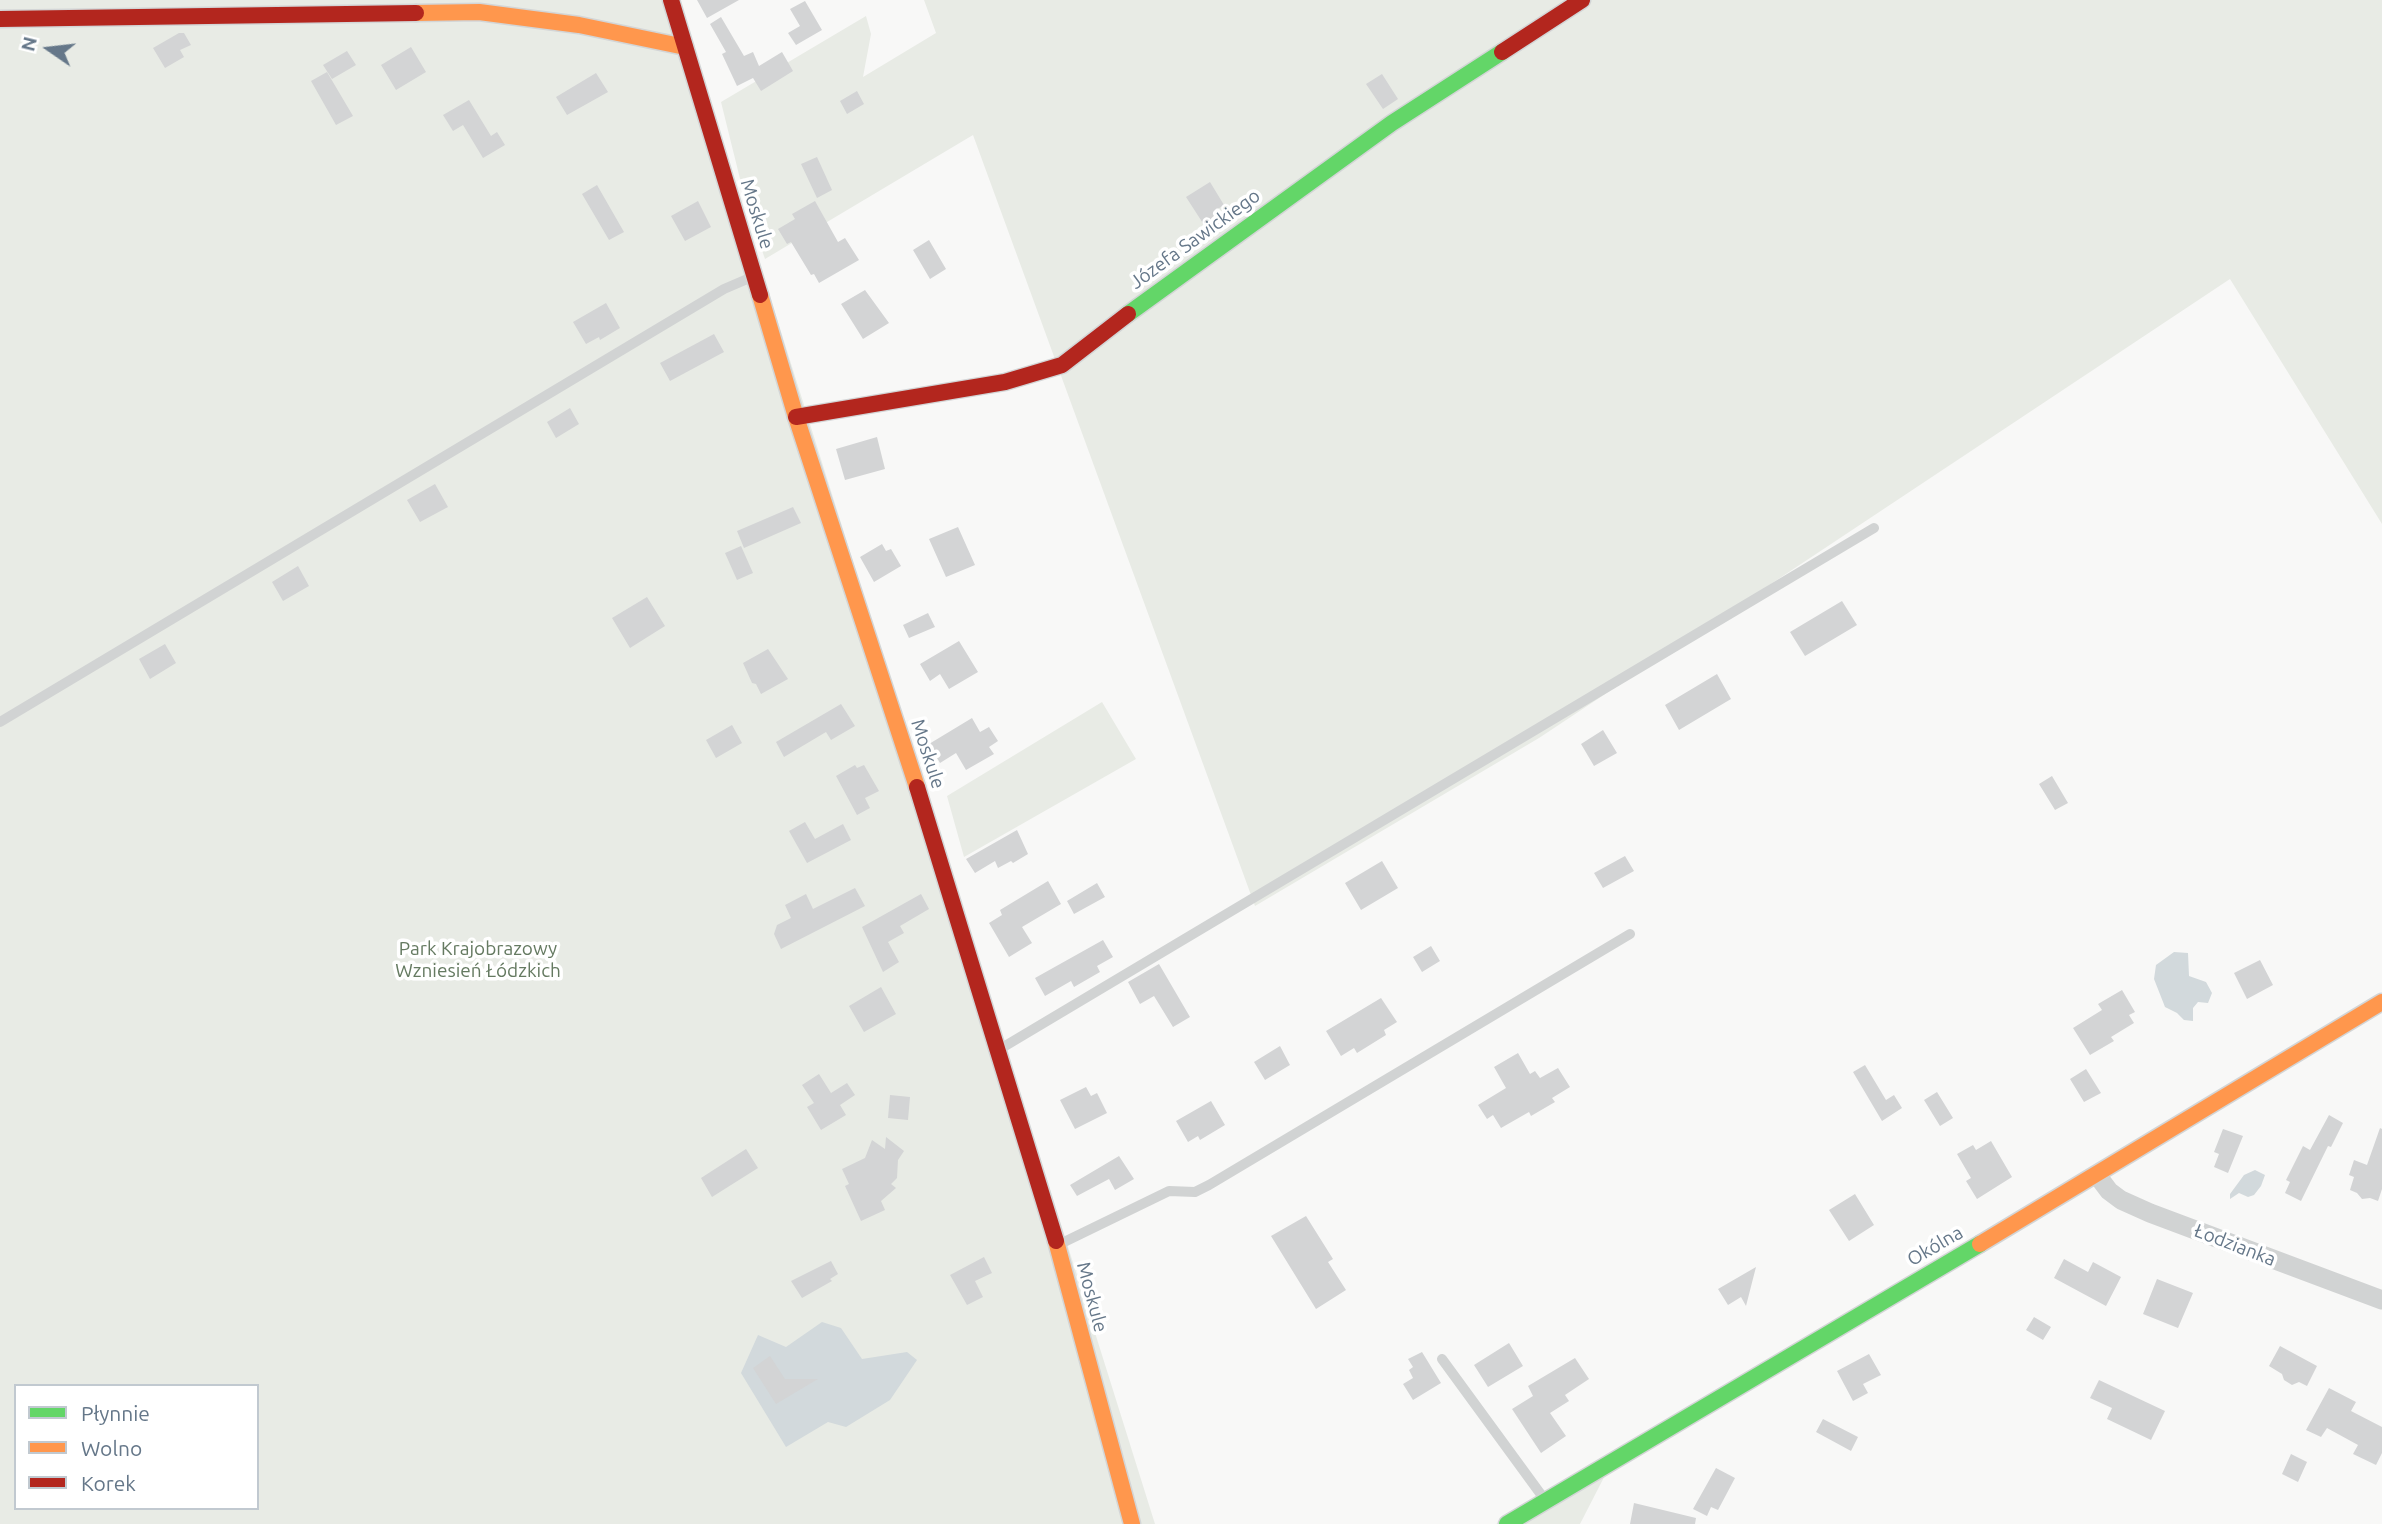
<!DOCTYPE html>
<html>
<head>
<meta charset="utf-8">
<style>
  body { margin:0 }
  #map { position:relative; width:2382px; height:1524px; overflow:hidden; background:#f8f8f7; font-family:Ubuntu,sans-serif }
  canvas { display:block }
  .legend { position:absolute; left:14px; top:1384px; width:245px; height:126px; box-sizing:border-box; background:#fff; border:2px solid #c1c9d0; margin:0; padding:9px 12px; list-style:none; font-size:21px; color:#657789 }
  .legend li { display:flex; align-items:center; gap:14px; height:35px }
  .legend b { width:35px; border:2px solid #c1c9d0 }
  .north { position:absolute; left:14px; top:14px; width:70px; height:70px; -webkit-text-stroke:5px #fff; paint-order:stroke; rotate:284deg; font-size:19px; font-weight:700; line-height:28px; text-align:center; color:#657789 }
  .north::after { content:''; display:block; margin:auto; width:24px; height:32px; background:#657789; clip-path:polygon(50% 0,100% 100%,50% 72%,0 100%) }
</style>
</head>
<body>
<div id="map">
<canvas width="2382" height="1524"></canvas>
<ul class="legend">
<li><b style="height:9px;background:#63d668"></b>Płynnie</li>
<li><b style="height:9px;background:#ff974d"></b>Wolno</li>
<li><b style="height:9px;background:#b3261e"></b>Korek</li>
</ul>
<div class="north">N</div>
</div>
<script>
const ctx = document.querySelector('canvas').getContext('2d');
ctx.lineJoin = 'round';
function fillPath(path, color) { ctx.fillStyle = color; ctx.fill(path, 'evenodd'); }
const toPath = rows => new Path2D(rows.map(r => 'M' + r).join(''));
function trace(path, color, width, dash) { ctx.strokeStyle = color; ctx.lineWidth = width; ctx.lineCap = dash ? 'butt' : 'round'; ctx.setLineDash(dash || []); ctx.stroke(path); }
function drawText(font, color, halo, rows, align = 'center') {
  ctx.font = font + ' Ubuntu,sans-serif'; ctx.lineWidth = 7; ctx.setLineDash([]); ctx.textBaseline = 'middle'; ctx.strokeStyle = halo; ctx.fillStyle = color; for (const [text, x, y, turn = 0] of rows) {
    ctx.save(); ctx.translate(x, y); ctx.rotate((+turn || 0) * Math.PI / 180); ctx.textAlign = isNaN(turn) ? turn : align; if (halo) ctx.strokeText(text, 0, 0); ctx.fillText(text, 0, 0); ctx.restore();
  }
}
const green = toPath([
  [0,0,677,0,1155,1524,0,1524],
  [16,1386,257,1386,257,1508,16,1508],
  [924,0,2382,0,2382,524,2230,279,1539,738,1255,906,973,135,765,259,747,207,721,102,866,16,871,34,863,77,936,33],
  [1102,702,1136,759,964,857,947,796],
  [1617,1452,1580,1524,1496,1524]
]);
const water = toPath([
  [2174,952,2188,953,2189,976,2206,982,2212,993,2208,1003,2198,1002,2193,1008,2193,1021,2184,1020,2177,1013,2165,1007,2154,979,2156,965],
  [2255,1170,2265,1175,2261,1186,2254,1195,2248,1197,2239,1193,2230,1199,2230,1194,2244,1175],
  [822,1322,841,1328,862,1359,907,1352,917,1360,890,1400,846,1427,828,1422,786,1447,741,1373,758,1335,786,1347]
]);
const building = toPath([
  [697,0,739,0,707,18],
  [805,1,822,30,796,45,788,33,800,26,790,9],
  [721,17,744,56,753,52,759,66,782,52,793,71,761,91,753,78,737,86,722,54,726,52,710,24],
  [179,33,184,33,191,45,180,50,184,57,165,68,153,48],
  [411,47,426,72,396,90,381,65],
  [347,51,356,65,332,79,323,65],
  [327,72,353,116,336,125,311,81],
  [596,73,608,92,567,115,556,97],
  [1382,74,1398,99,1383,109,1366,84],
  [857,91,864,104,847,114,840,101],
  [469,100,491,136,497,132,505,145,483,158,463,125,453,131,443,115],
  [817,157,832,190,817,198,801,164],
  [1210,182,1224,205,1216,210,1223,222,1208,231,1186,197],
  [597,185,624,232,609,240,582,194],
  [698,201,711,227,685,241,671,216],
  [815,201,838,242,845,238,859,260,819,283,814,274,811,275,791,242,787,244,778,229,795,219,792,214],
  [929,240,946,269,930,279,913,250],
  [865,290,889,323,863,339,841,304],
  [606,303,620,328,600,340,599,337,586,344,573,322],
  [714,334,724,352,670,381,660,363],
  [570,408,579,424,556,438,547,422],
  [877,437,885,469,845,480,836,449],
  [435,484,448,507,420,522,407,500],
  [793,507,801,523,744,548,737,531],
  [958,527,975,565,946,577,929,539],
  [882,544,886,551,891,549,901,566,874,582,860,557],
  [741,546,753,573,737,580,725,553],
  [298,566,309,586,283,601,272,582],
  [647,597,665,626,630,648,612,618],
  [1842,601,1857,625,1805,656,1790,632],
  [928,613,935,627,909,638,903,625],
  [959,641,978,672,949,689,940,674,930,681,920,664],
  [165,644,176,663,150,679,139,659],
  [768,649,788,679,761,694,756,684,752,683,743,663],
  [1717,674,1731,699,1679,730,1665,705],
  [841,704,855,726,831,740,826,732,784,757,776,742],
  [972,718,980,732,989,727,998,741,989,747,994,754,966,770,956,753,940,763,929,744],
  [732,725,742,743,716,758,706,740],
  [1603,730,1617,753,1594,766,1581,744],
  [855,765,857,768,864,765,879,791,865,798,870,808,857,815,836,776],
  [2052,776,2068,803,2055,810,2039,784],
  [805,822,815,839,843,824,851,840,807,863,789,831],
  [1017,830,1028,854,1013,863,1011,861,998,868,995,861,975,873,966,859],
  [1625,856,1634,871,1603,888,1594,873],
  [1382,861,1398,888,1361,910,1345,883],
  [1048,881,1061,904,1022,927,1032,943,1009,957,989,923,1002,915,1000,910],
  [1097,883,1105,897,1074,914,1067,901],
  [855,888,865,906,781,949,774,934,777,925,791,918,785,905,806,894,813,909],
  [921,894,929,909,900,926,904,933,888,942,899,962,883,972,862,927],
  [1103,940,1113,957,1097,966,1100,972,1074,987,1071,981,1045,996,1035,978],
  [1431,946,1440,961,1422,972,1413,957],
  [2260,960,2273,985,2247,999,2234,973],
  [1159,964,1190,1017,1173,1027,1154,996,1140,1004,1128,982],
  [881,987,896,1014,864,1032,849,1006],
  [2122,990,2135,1012,2129,1015,2134,1023,2111,1037,2114,1041,2090,1055,2073,1028,2102,1010,2098,1004],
  [1381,998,1397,1022,1384,1030,1386,1035,1357,1053,1354,1048,1341,1056,1326,1031],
  [1280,1046,1290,1065,1265,1080,1254,1062],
  [1518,1053,1530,1074,1535,1071,1540,1078,1558,1068,1570,1087,1552,1098,1555,1102,1531,1116,1529,1112,1501,1128,1493,1115,1487,1119,1478,1105,1506,1088,1494,1067],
  [1865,1065,1886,1100,1894,1095,1902,1108,1882,1121,1853,1072],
  [2086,1069,2101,1093,2084,1102,2070,1079],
  [819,1074,831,1093,847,1083,855,1095,840,1105,846,1115,821,1130,807,1107,814,1103,802,1085],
  [1086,1087,1091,1096,1097,1093,1107,1113,1075,1129,1060,1100],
  [1937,1092,1953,1118,1940,1126,1924,1100],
  [890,1095,910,1097,908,1120,888,1118],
  [1211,1101,1225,1125,1200,1140,1198,1136,1188,1142,1176,1121],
  [2329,1115,2343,1123,2331,1147,2328,1146,2301,1201,2285,1193,2290,1182,2286,1180,2303,1146,2310,1150],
  [2380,1128,2382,1129,2382,1189,2378,1201,2370,1198,2362,1199,2357,1193,2350,1190,2354,1177,2349,1175,2354,1160,2367,1165],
  [2223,1129,2243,1136,2228,1173,2214,1167,2219,1154,2214,1152],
  [886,1137,904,1151,898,1160,897,1178,891,1184,896,1188,881,1201,885,1210,861,1221,845,1186,849,1184,842,1169,865,1158,872,1140,885,1149],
  [1991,1141,2012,1177,1977,1199,1966,1181,1971,1178,1957,1154,1973,1145,1976,1150],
  [746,1149,758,1168,712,1197,701,1178],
  [1119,1156,1134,1179,1115,1190,1109,1179,1077,1196,1070,1185],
  [1855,1194,1874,1225,1849,1241,1829,1210],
  [1306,1216,1333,1259,1328,1262,1346,1290,1316,1309,1271,1236],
  [984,1257,992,1273,975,1281,983,1297,967,1305,950,1275],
  [2064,1259,2088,1272,2093,1262,2121,1277,2106,1306,2054,1278],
  [831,1261,838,1274,830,1279,832,1281,802,1298,791,1281],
  [1756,1267,1746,1306,1741,1297,1728,1305,1718,1289],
  [2157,1279,2193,1293,2178,1328,2143,1314],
  [2034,1317,2051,1327,2043,1340,2026,1330],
  [1509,1343,1523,1366,1488,1387,1474,1365],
  [2280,1346,2317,1366,2307,1386,2299,1382,2292,1385,2284,1380,2282,1374,2269,1366],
  [1422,1352,1441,1383,1413,1400,1403,1384,1413,1378,1409,1370,1413,1367,1408,1359],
  [1869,1354,1881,1375,1863,1384,1868,1393,1853,1401,1837,1371],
  [770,1356,785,1379,818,1379,776,1404,753,1368],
  [1575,1358,1589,1379,1565,1395,1569,1401,1550,1413,1566,1436,1541,1453,1512,1409,1533,1396,1528,1386],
  [2099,1380,2165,1411,2151,1440,2107,1419,2112,1408,2090,1398],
  [2329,1388,2356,1402,2351,1411,2382,1427,2382,1453,2376,1465,2353,1454,2358,1445,2327,1428,2321,1437,2306,1430],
  [1823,1419,1858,1437,1851,1451,1816,1432],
  [2291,1454,2307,1462,2298,1482,2282,1474],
  [1716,1468,1735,1478,1718,1510,1711,1507,1707,1516,1693,1509],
  [1634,1503,1696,1518,1695,1524,1630,1524]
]);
const lane = toPath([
  [0,722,724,289,752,277],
  [1000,1049,1874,528],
  [1060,1244,1169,1191,1195,1192,1209,1185,1630,934],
  [1442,1359,1545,1500]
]);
const street = toPath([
  [2097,1175,2109,1191,2121,1200,2150,1213,2382,1300]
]);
const fast = toPath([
  [1128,314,1392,123,1502,52],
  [1507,1524,1980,1244]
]);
const slow = toPath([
  [416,13,479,12,579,25,685,47],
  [760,295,796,417,917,787],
  [1056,1241,1132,1524],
  [1980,1244,2382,1002]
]);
const jam = toPath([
  [671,0,760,295],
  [0,19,416,13],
  [1502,52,1582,0],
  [796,417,1005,382,1062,365,1128,314],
  [917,787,1056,1241]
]);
const streetNames = [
  ["Moskule",757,214,73],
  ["Józefa Sawickiego",1195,239,-36],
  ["Moskule",928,754,72],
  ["Łodzianka",2235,1245,21],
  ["Okólna",1935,1246,-30],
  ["Moskule",1092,1297,75]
];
const parkNames = [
  ["Park Krajobrazowy",478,949],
  ["Wzniesień Łódzkich",478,971]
];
fillPath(green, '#e8ebe5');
fillPath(water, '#d2d9dc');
fillPath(building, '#d3d4d5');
trace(fast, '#d3d5d6', 19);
trace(slow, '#d3d5d6', 19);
trace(jam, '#d3d5d6', 19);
trace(lane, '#d1d3d3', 10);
trace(street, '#d1d3d3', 19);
trace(fast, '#63d668', 16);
trace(slow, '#ff974d', 16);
trace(jam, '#b3261e', 16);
drawText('19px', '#657789', '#fff', streetNames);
drawText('19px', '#657a61', '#fff', parkNames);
</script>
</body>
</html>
